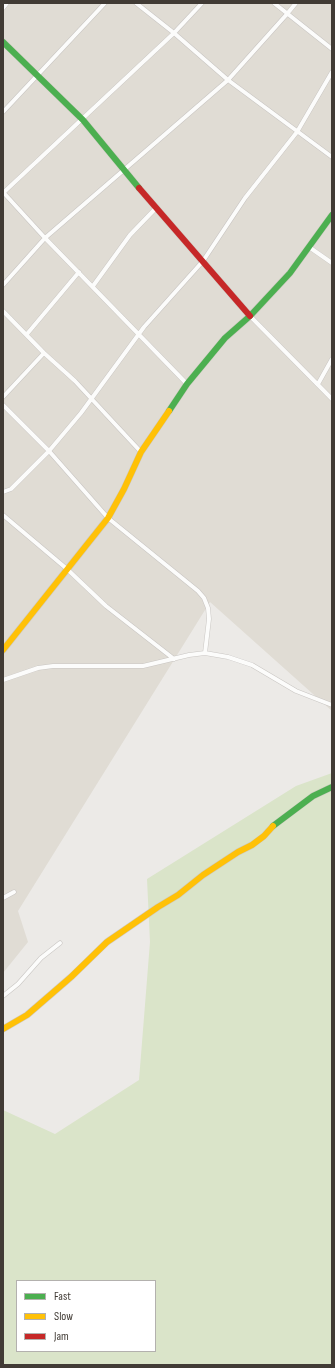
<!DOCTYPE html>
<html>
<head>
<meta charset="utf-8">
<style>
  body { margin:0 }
  #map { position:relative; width:335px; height:1368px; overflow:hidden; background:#eceae7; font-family:"Sofia Sans Condensed",sans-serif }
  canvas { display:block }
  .frame { position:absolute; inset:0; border:4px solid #413b35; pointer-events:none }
  .legend { position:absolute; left:16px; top:1280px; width:140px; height:72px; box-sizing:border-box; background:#fff; border:1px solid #b3b1ae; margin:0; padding:5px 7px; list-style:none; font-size:12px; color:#413b35 }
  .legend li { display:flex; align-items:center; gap:8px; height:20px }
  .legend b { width:20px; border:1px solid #b3b1ae }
</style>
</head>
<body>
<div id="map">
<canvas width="335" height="1368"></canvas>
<div class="frame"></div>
<ul class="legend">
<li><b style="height:5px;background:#4caf50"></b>Fast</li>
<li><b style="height:5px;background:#ffc107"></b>Slow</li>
<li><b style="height:5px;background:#c62828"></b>Jam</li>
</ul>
</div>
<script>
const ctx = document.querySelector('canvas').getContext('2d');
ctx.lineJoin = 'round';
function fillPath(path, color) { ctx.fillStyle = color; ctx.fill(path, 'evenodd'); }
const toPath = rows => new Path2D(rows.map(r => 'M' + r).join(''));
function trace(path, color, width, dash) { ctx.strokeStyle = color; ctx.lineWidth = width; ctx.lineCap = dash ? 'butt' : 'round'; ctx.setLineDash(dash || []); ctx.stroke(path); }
const residential = toPath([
  [3,3,332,3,332,711,210,602,18,911,28,942,3,973]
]);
const green = toPath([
  [332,773,332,1365,3,1365,3,1110,55,1134,139,1080,150,942,147,879,296,786],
  [17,1281,155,1281,155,1351,17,1351]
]);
const street = toPath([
  [136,3,174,33,228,80,332,157],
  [274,3,332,49],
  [3,8,7,3],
  [3,112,105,3],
  [3,192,45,238,187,384],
  [3,193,174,33,202,3],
  [309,247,332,263],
  [3,285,45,238,228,80,287,14,296,3],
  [93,286,130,235,156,208],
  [3,311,44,353,75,381,141,452],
  [250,316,332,399],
  [27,334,79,272],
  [318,384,332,359],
  [3,397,44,353],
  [3,405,49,451,108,518,198,591,204,598,208,608,209,619,205,653],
  [3,492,11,489,49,451,81,413,144,327,203,261,245,198,297,132,332,72],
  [3,515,67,569,106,606,174,659],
  [3,680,38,668,53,666,143,666,189,655,205,653,228,657,252,665,296,691,332,705],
  [3,898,14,892],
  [3,996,18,984,41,958,60,943]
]);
const fast = toPath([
  [3,42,83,120,139,188],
  [169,411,187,384,225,338,250,316,290,273,332,215],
  [273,826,313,796,332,787]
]);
const slow = toPath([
  [3,650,108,518,124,489,141,452,169,411],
  [3,1029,27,1015,71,977,107,942,158,907,178,895,203,875,238,852,252,845,264,836,273,826]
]);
const jam = toPath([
  [139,188,250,316]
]);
fillPath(residential, '#e0dcd4');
fillPath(green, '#dae4c9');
trace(street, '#c9c6c3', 5);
trace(fast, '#cdc9c1', 7);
trace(slow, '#cdc9c1', 7);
trace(jam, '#cdc9c1', 7);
trace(street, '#fcfcfb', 4);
trace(fast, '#4caf50', 6);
trace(slow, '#ffc107', 6);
trace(jam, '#c62828', 6);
</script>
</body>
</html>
